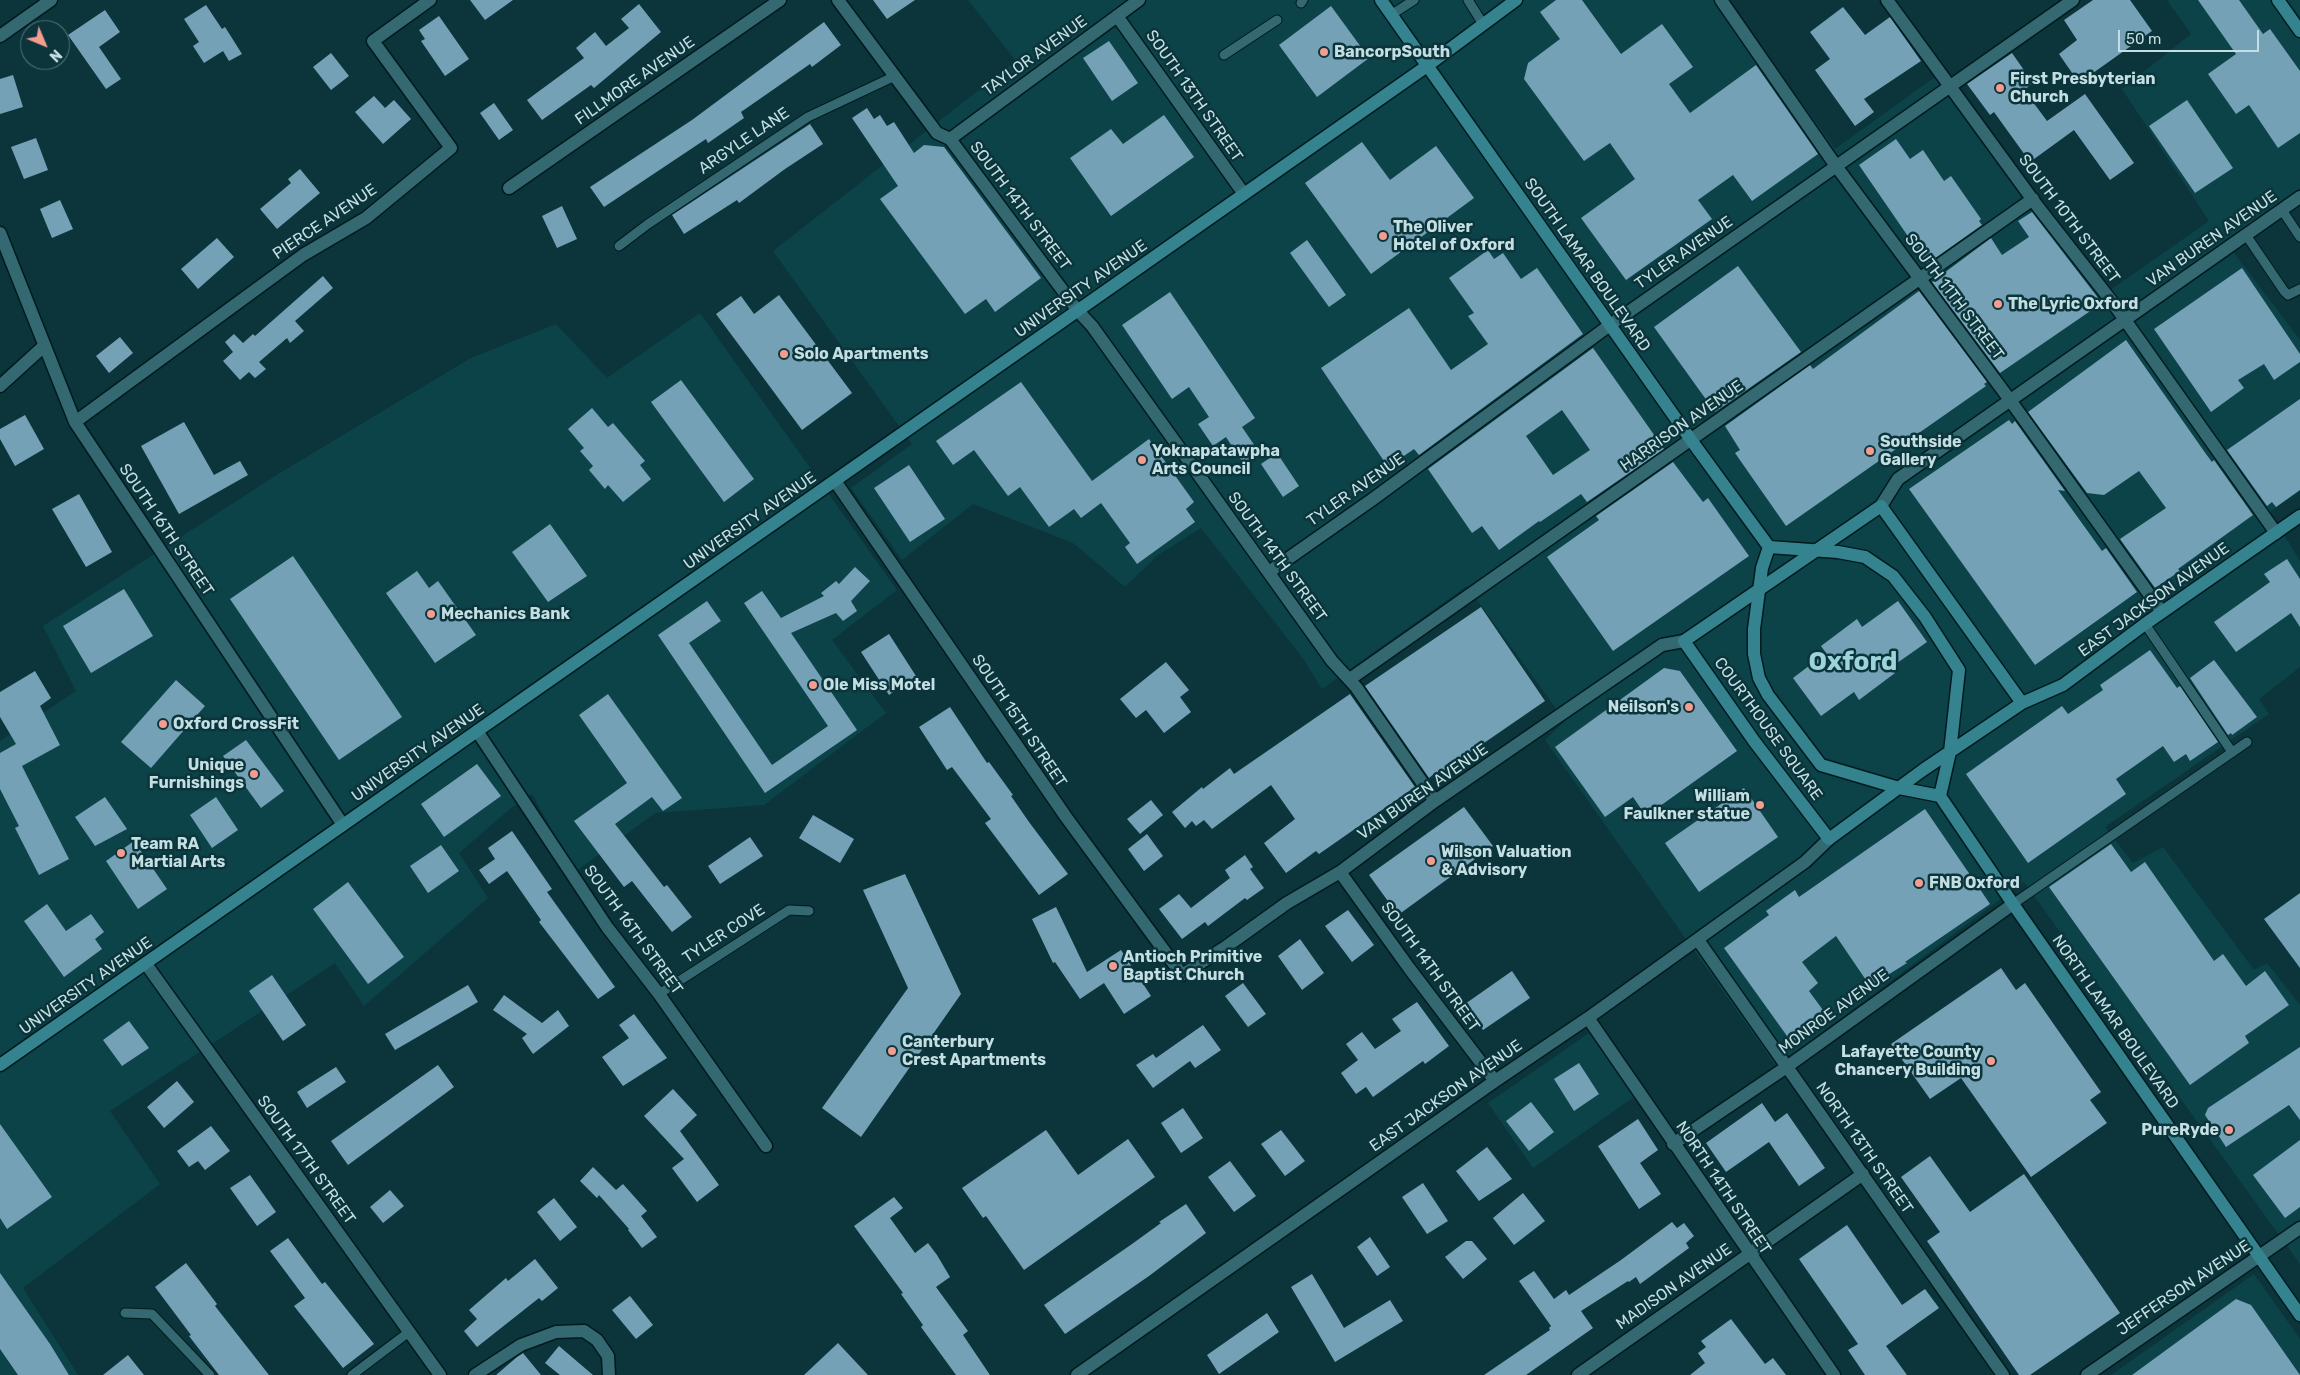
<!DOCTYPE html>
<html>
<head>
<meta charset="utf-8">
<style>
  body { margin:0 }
  #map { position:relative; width:2300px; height:1375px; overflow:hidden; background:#0b353b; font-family:Rubik,sans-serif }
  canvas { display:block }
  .north { position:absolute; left:20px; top:20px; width:50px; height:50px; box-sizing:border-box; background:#0b353b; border:1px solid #55797e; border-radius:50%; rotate:135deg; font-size:14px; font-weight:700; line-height:20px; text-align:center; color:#c4dfe3 }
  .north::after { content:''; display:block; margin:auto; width:18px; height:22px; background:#f59c90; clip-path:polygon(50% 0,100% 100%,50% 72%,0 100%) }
  .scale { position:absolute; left:2118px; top:30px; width:141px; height:22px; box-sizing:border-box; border:2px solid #c4dfe3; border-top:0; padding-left:6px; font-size:15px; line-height:18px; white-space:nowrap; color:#c4dfe3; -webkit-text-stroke:4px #0b353b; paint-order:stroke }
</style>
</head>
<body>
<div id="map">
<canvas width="2300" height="1375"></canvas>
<div class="north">N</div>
<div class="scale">50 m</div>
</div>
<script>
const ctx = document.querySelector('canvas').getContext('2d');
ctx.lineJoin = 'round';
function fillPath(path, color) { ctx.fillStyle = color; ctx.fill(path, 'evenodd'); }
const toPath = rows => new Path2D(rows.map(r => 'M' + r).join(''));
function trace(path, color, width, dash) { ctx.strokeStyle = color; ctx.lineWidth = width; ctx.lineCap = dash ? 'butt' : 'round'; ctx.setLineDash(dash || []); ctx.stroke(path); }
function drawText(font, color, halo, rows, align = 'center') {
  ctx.font = font + ' Rubik,sans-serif'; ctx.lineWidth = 5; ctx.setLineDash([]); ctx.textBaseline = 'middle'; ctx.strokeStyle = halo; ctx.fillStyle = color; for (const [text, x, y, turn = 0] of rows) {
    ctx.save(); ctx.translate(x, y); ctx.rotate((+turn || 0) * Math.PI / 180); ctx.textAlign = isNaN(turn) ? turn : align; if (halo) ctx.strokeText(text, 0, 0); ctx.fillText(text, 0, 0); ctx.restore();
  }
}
const built = toPath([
  [968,0,1728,0,1835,149,1946,69,2109,291,2209,221,2122,89,2191,34,2167,0,2300,0,2300,207,2234,253,2300,340,2300,491,2270,512,2300,561,2300,667,2259,699,2269,714,2105,827,2133,863,2163,847,2254,970,2267,963,2300,1005,2300,1264,2024,882,1776,1066,1545,740,1565,721,1467,586,1322,689,1302,657,1201,528,1158,555,1125,587,1073,543,973,504,902,560,851,488,912,444,773,251,1016,61],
  [700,313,897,590,832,640,886,713,764,805,655,813,575,872,532,794,510,809,459,853,488,898,364,1006,335,963,110,1111,160,1184,23,1288,78,1375,0,1375,0,741,76,691,43,626,275,476,469,359,556,324,607,378],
  [1589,1033,1634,1097,1533,1168,1488,1103],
  [2254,1274,2300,1339,2300,1375,2111,1375]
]);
const building = toPath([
  [470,0,513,0,485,20],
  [873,0,915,0,887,19],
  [1556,0,1582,0,1621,54,1662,24,1693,67,1669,84,1690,113,1756,65,1818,154,1752,201,1733,175,1698,200,1712,219,1626,280,1581,218,1635,179,1610,143,1584,161,1524,79,1528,63,1560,39,1540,12],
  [2093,0,2130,0,2152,31,2079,83,2059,54,2077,40,2064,20],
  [2198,0,2239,0,2263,34,2270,29,2300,71,2300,133,2278,148,2249,105,2236,114,2208,74,2236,54],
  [639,4,661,32,594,88,591,85,542,120,527,100,584,58,576,48,595,32,606,46,629,28,621,19],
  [206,5,222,29,225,27,242,54,229,61,223,51,204,63,193,46,199,42,184,19],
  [1331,6,1369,58,1317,97,1279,45],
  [1843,7,1865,35,1890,17,1921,61,1864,99,1874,112,1855,126,1815,70,1830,59,1810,32],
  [105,10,120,32,99,47,121,79,106,89,68,35],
  [439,16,469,59,445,76,421,41,425,39,419,30],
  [824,22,841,45,812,67,810,64,741,112,744,118,708,143,706,139,604,207,590,187,692,120],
  [1109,41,1138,83,1112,101,1083,58],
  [331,53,349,76,331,90,313,67],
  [2012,53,2033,83,2024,90,2047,121,2085,94,2134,163,2110,180,2074,130,2030,162,1994,112,1990,115,1967,84],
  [13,75,23,107,0,114,0,79],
  [374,96,385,108,394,100,411,119,383,144,355,112],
  [2187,100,2233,168,2195,193,2149,126],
  [494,103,513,130,499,140,480,113],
  [867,108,874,119,880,115,887,126,894,122,914,153,924,145,944,147,1041,278,995,312,986,299,965,314,880,199,898,186,852,118],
  [1164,115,1194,157,1111,216,1070,158,1111,129,1123,144],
  [810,124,823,144,785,169,739,203,737,200,684,234,672,215],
  [36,138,48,170,24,179,11,147],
  [1896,139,1910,159,1923,150,1944,181,1951,176,1981,219,1979,221,1982,225,1927,264,1859,165],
  [1362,142,1390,180,1436,146,1474,198,1371,274,1305,183],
  [300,169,320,193,277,229,260,209,291,183,288,179],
  [60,200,73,229,52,238,40,209],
  [562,206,577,239,557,248,542,216],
  [2032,212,2102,303,2000,373,1932,282,1991,238,2002,255,2029,237,2018,221],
  [217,238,234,257,198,289,181,269],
  [1307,240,1346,295,1329,307,1290,253],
  [1488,250,1494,259,1503,253,1521,279,1537,268,1583,334,1419,455,1414,449,1388,467,1321,368,1409,308,1451,370,1488,344,1468,316,1474,313,1449,278],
  [1738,266,1801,352,1715,412,1654,327],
  [2242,268,2300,354,2300,362,2274,380,2264,364,2238,380,2244,388,2211,412,2154,329],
  [323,276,333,288,295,321,304,331,290,343,287,338,259,362,266,369,255,378,249,372,240,380,223,361,233,352,225,342,234,334,243,343,253,334,255,336],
  [1919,291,1987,382,1984,384,1986,386,1786,526,1735,453,1740,450,1725,426,1810,365,1813,369],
  [1170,292,1255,418,1242,427,1261,455,1245,466,1226,437,1213,446,1198,424,1209,417,1189,387,1172,399,1122,325],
  [779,295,852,393,802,430,716,314,741,296,754,314],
  [120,337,133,353,109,373,96,356],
  [2126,340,2206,454,2212,462,2214,460,2253,515,2178,569,2180,571,2155,588,2120,539,2166,508,2139,471,2104,495,2087,493,2028,412],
  [1593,348,1664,449,1587,502,1581,494,1540,522,1539,521,1499,550,1482,526,1472,533,1428,469],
  [1562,410,1590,450,1553,475,1526,436],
  [681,380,754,479,724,502,651,402],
  [1021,382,1092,481,1149,439,1194,502,1186,509,1195,522,1137,564,1125,547,1130,543,1101,503,1081,518,1074,509,1049,527,1020,487,1008,496,974,450,953,465,936,441],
  [2300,399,2300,490,2276,507,2272,502,2267,506,2227,450],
  [592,408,608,427,613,423,645,461,640,465,651,479,623,502,608,485,605,489,589,470,593,466,580,451,584,448,568,429],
  [25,415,44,449,15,466,0,439,0,429],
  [2009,420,2012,424,2015,421,2065,491,2058,490,2102,551,2106,548,2137,592,2035,665,1909,489],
  [184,422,214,475,240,461,248,475,179,514,141,446],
  [1277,453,1299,486,1283,497,1261,464],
  [1673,462,1703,502,1708,498,1749,556,1613,651,1547,557,1599,520,1596,516],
  [909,465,945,519,910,542,874,488],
  [79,494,112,552,86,567,52,509],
  [550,524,587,576,548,602,512,552],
  [293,556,402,717,339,760,230,599],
  [2287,559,2300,579,2300,627,2291,613,2236,652,2214,622,2270,582,2264,574],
  [855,567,870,581,851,601,857,611,843,621,836,613,791,633,857,730,765,793,658,635,707,601,721,621,689,643,772,765,828,726,744,603,762,591,781,618,824,596,821,593,836,581,839,584],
  [417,571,429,588,438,581,476,635,435,663,386,593],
  [124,589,153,636,91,673,63,626],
  [1898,601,1927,642,1890,668,1895,673,1859,700,1854,692,1821,716,1793,678,1826,653,1821,646,1857,619,1862,627],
  [1481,607,1545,701,1436,776,1434,774,1429,778,1365,686],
  [889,634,916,676,889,695,861,652],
  [2150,650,2177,688,2180,686,2218,742,2190,761,2186,754,2174,762,2163,746,2116,779,2126,794,2028,863,1966,774,2062,706,2068,714,2103,690,2100,685],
  [2214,660,2257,717,2232,735,2231,733,2228,735,2190,678],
  [1166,662,1189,690,1180,697,1191,712,1164,733,1146,710,1136,718,1120,699],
  [1664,668,1680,671,1737,751,1646,816,1633,797,1605,817,1555,747],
  [35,671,51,698,40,706,60,745,22,766,69,859,39,875,15,828,19,826,0,789,0,753,16,744,0,717,0,692],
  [176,680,205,706,151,768,121,742],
  [608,694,682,798,663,811,652,797,615,824,664,887,667,885,692,917,672,932,632,881,624,887,574,821,627,783,579,715],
  [1350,694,1415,787,1319,854,1316,851,1286,873,1264,843,1295,819,1271,785,1212,829,1204,820,1196,826,1192,821,1185,828,1172,812,1202,787,1203,789,1230,768,1234,774],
  [950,707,987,763,989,762,1013,795,1011,796,1029,822,1068,874,1039,895,985,823,991,819,952,767,947,770,919,727],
  [246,740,284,791,261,808,223,756],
  [477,764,501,796,444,837,421,804],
  [1744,788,1778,837,1699,892,1665,843],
  [105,797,127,829,95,846,75,817],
  [216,797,238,830,212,848,190,815],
  [1151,800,1163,815,1140,834,1127,819],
  [1464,807,1493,846,1398,915,1369,875],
  [1925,809,1990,904,1905,962,1907,963,1870,986,1836,936,1802,962,1818,983,1809,991,1828,1017,1792,1043,1724,948,1769,915,1766,911,1795,890,1799,897],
  [813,815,854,839,840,863,799,838],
  [512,831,552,889,547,892,615,987,598,999,539,922,541,920,507,871,489,884,479,870,495,859,488,848],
  [1147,834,1163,856,1144,871,1128,849],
  [750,837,763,856,720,884,708,866],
  [134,841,167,889,138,909,106,861],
  [2111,844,2131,872,2145,862,2214,961,2223,954,2246,986,2265,971,2289,1005,2245,1036,2249,1043,2190,1085,2049,887],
  [441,845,459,871,428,893,410,866],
  [1245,855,1253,867,1250,869,1264,888,1247,900,1245,898,1208,926,1205,922,1182,939,1159,909,1179,894,1191,908,1230,878,1225,870],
  [905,874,961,994,861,1137,822,1108,908,988,863,890],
  [348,882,404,957,368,984,313,909],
  [2300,893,2300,968,2264,919],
  [47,904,66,931,91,914,104,932,95,939,102,949,64,977,24,921],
  [1056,907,1087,972,1121,950,1151,996,1124,1014,1104,983,1080,999,1055,962,1053,963,1032,919],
  [1348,910,1374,945,1352,962,1325,926],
  [1300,939,1324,973,1302,990,1278,956],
  [2001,968,2016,990,2025,983,2101,1092,2090,1100,2107,1123,2031,1177,1961,1078,1930,1099,1891,1044],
  [1512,971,1530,998,1483,1030,1465,1004],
  [272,975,306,1025,283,1041,249,991],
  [1243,983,1266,1014,1248,1027,1225,996],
  [468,985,478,1002,395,1050,385,1034],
  [504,995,542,1023,558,1010,569,1026,533,1054,522,1038,527,1034,493,1010],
  [1417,1002,1449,1046,1425,1064,1423,1061,1373,1097,1366,1087,1356,1094,1341,1073,1358,1060,1346,1044,1362,1032,1375,1049,1401,1031,1392,1019],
  [634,1014,667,1058,623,1086,602,1057,629,1038,619,1025],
  [129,1021,149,1048,122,1066,103,1040],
  [1203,1025,1221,1050,1195,1068,1190,1061,1153,1088,1136,1065,1153,1054,1156,1058],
  [2300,1047,2300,1120,2289,1105,2226,1147,2205,1115,2208,1108],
  [1579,1063,1599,1094,1574,1111,1554,1079],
  [438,1065,454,1087,348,1165,331,1141],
  [336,1067,346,1082,307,1108,297,1092],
  [177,1081,194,1102,164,1128,147,1107],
  [673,1089,697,1115,680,1131,719,1185,697,1202,672,1168,684,1159,644,1116],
  [1531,1102,1554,1132,1529,1151,1506,1121],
  [1762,1103,1775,1122,1787,1113,1825,1168,1799,1186,1769,1142,1726,1172,1706,1143],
  [1183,1108,1203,1138,1181,1153,1161,1123],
  [1638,1119,1658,1150,1640,1163,1661,1194,1639,1209,1598,1146],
  [0,1124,52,1197,7,1229,0,1218],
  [211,1126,230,1151,205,1170,198,1161,189,1167,177,1151],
  [1046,1130,1078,1175,1128,1139,1155,1177,1024,1270,986,1216,983,1218,962,1188],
  [1281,1130,1305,1161,1285,1176,1261,1144],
  [2300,1140,2300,1207,2285,1218,2253,1175],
  [1487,1147,1512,1179,1479,1201,1456,1171],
  [1930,1156,1970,1212,2024,1174,2120,1313,2030,1375,2019,1375,1927,1241,1940,1232,1901,1177],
  [1230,1161,1256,1196,1234,1212,1208,1177],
  [593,1167,616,1190,623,1184,647,1211,641,1216,657,1237,642,1248,628,1230,629,1229,599,1195,597,1198,580,1181],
  [250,1175,276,1212,257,1226,230,1188],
  [1423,1183,1448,1221,1427,1234,1402,1197],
  [390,1190,404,1206,383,1223,370,1207],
  [1523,1193,1545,1221,1514,1245,1493,1218],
  [894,1197,903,1208,890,1218,915,1253,928,1243,937,1255,950,1277,936,1287,968,1331,963,1335,990,1375,956,1375,921,1327,923,1325,901,1294,903,1293,854,1226],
  [554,1198,577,1227,560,1241,537,1212],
  [1186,1204,1206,1233,1149,1276,1065,1334,1044,1305,1132,1244,1161,1223,1159,1222],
  [1672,1222,1677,1228,1684,1223,1694,1236,1686,1243,1689,1248,1640,1284,1636,1277,1629,1282,1628,1281,1581,1311,1593,1328,1526,1375,1484,1375,1550,1330,1549,1328,1551,1326,1519,1281,1534,1271,1554,1299,1566,1290,1569,1295,1621,1260],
  [1847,1225,1902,1305,1925,1289,1939,1308,1886,1346,1907,1375,1865,1375,1848,1350,1858,1344,1799,1259],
  [1370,1237,1390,1267,1377,1276,1357,1247],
  [288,1238,322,1284,325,1282,374,1344,343,1368,294,1306,305,1298,270,1251],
  [1466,1241,1472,1241,1487,1259,1463,1279,1445,1257],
  [535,1259,558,1288,542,1301,539,1298,477,1347,464,1331,477,1319,469,1310,506,1278,508,1281],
  [186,1263,217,1304,215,1306,269,1375,219,1375,189,1336,191,1335,155,1287],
  [0,1273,50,1344,69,1375,18,1375,0,1349],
  [1312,1274,1344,1328,1390,1300,1403,1321,1335,1362,1291,1287],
  [630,1296,653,1325,636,1339,612,1310],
  [2236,1299,2251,1305,2300,1375,2132,1375],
  [1267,1313,1279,1332,1219,1374,1207,1355],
  [1731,1319,1765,1364,1773,1358,1786,1375,1690,1375,1705,1363,1698,1353,1706,1347,1701,1341],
  [838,1343,868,1375,804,1375],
  [559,1346,593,1375,560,1375,545,1363],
  [523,1353,541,1375,496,1375,517,1357],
  [128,1355,144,1375,103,1375]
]);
const lane = toPath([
  [1468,0,1483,24],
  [1301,3,1303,0],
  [1391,15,1414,0],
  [1224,55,1277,20],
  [2282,210,2300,237],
  [2246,235,2284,291,2288,295,2300,289],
  [619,246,648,224,808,117,895,76],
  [2145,624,2232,752],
  [2013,904,2247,742],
  [659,994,789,910,809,911],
  [125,1313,152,1314,210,1375],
  [352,1375,409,1332]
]);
const street = toPath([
  [838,0,937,133,950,139,1078,311,1092,326,1332,661,1356,687,1435,801],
  [1721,0,1836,166,2010,400,2162,612],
  [1887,0,2038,207,2113,303,2276,533],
  [1117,16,1244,194],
  [0,36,51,0],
  [950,139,1139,0],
  [509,188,780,0],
  [0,233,75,422,343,825],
  [0,386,44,346],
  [75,422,303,255,366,218,451,148,373,41,430,0],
  [835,481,1066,817,1182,975,1227,946,1287,903,1340,872,1435,801,1662,645,1684,641],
  [1881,506,1898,479,2300,197],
  [1269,572,1373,499,1610,325,2073,0],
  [1350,679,2033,199],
  [477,731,607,927,659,994,766,1146],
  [1340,872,1409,968,1495,1081],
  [1698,940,2003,1375],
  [146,964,440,1375],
  [1588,1018,1834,1375],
  [1673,1144,1788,1066,2013,904],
  [475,1375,521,1345,556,1332,584,1331,597,1340,608,1356,609,1375],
  [1077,1375,1495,1081,1588,1018,1805,862,1829,839],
  [1578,1375,1863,1174],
  [2087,1375,2300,1228]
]);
const secondary = toPath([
  [1381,0,1691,440,1769,547],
  [2278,0,2300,31],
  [1769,547,1838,552,1865,557,1893,576,1925,617,1959,670,1950,752,1940,796],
  [1769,547,1762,568,1754,629,1754,654,1759,678,1768,695,1821,765,1899,788,1940,796],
  [2022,703,1881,506,1684,641,1754,741,1829,839,1923,770,2022,703,2063,685,2145,624,2300,516],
  [1940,796,2013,904,2300,1315],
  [0,1065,1427,66,1516,0]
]);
const markers = [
  [1324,52,5,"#f59c90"],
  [2000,88,5,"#f59c90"],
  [1383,236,5,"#f59c90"],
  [1998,304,5,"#f59c90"],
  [784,354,5,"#f59c90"],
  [1870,451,5,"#f59c90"],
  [1142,460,5,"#f59c90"],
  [431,614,5,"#f59c90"],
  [813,685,5,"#f59c90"],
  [1689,707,5,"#f59c90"],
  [163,724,5,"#f59c90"],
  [254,774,5,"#f59c90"],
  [1760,805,5,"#f59c90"],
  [121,853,5,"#f59c90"],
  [1431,861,5,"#f59c90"],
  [1919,883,5,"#f59c90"],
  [1113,966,5,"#f59c90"],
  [892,1051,5,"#f59c90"],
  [1991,1061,5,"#f59c90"],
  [2229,1130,5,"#f59c90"]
];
const poiNames = [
  ["BancorpSouth",1334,52],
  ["First Presbyterian",2010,79],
  ["Church",2010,97],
  ["The Oliver",1393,227],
  ["Hotel of Oxford",1393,245],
  ["The Lyric Oxford",2008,304],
  ["Solo Apartments",794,354],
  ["Southside",1880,442],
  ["Gallery",1880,460],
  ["Yoknapatawpha",1152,451],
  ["Arts Council",1152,469],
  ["Mechanics Bank",441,614],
  ["Ole Miss Motel",823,685],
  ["Neilson's",1679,707,"right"],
  ["Oxford CrossFit",173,724],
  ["Unique",244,765,"right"],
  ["Furnishings",244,783,"right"],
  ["William",1750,796,"right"],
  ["Faulkner statue",1750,814,"right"],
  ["Team RA",131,844],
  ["Martial Arts",131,862],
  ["Wilson Valuation",1441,852],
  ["& Advisory",1441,870],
  ["FNB Oxford",1929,883],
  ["Antioch Primitive",1123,957],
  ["Baptist Church",1123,975],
  ["Canterbury",902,1042],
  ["Crest Apartments",902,1060],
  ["Lafayette County",1981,1052,"right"],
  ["Chancery Building",1981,1070,"right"],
  ["PureRyde",2219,1130,"right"]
];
const streetNames = [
  ["TAYLOR AVENUE",1035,56,-36],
  ["FILLMORE AVENUE",635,81,-35],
  ["SOUTH 13TH STREET",1194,96,55],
  ["ARGYLE LANE",744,141,-34],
  ["SOUTH 14TH STREET",1020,206,53],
  ["SOUTH 10TH STREET",2069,219,53],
  ["PIERCE AVENUE",325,222,-34],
  ["VAN BUREN AVENUE",2212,239,-35],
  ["TYLER AVENUE",1684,253,-35],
  ["SOUTH LAMAR BOULEVARD",1587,265,55],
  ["UNIVERSITY AVENUE",1081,289,-35],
  ["SOUTH 11TH STREET",1954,297,53],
  ["HARRISON AVENUE",1682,426,-35],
  ["TYLER AVENUE",1356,490,-35],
  ["UNIVERSITY AVENUE",750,521,-35],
  ["SOUTH 16TH STREET",166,530,56],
  ["SOUTH 14TH STREET",1277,557,54],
  ["EAST JACKSON AVENUE",2154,600,-36],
  ["SOUTH 15TH STREET",1019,721,56],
  ["COURTHOUSE SQUARE",1768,729,54],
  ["UNIVERSITY AVENUE",418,753,-35],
  ["VAN BUREN AVENUE",1423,792,-35],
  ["SOUTH 16TH STREET",633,930,54],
  ["TYLER COVE",724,934,-33],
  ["SOUTH 14TH STREET",1430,967,54],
  ["UNIVERSITY AVENUE",86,986,-35],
  ["MONROE AVENUE",1834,1012,-36],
  ["NORTH LAMAR BOULEVARD",2115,1022,55],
  ["EAST JACKSON AVENUE",1446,1096,-35],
  ["NORTH 13TH STREET",1864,1148,55],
  ["SOUTH 17TH STREET",306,1160,54],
  ["NORTH 14TH STREET",1723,1188,56],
  ["MADISON AVENUE",1674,1287,-35],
  ["JEFFERSON AVENUE",2184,1288,-34]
];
const townNames = [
  ["Oxford",1853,662]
];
fillPath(built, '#0c4349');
fillPath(building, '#75a1b6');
trace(lane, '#001b1f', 11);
trace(street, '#001b1f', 15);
trace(secondary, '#001b1f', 15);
trace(lane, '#346971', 9);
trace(street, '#346971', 12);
trace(secondary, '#35838e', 12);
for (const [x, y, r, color] of markers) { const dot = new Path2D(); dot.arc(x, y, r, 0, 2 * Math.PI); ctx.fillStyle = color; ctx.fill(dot); trace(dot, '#0b353b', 2); }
drawText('bold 16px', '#c4dfe3', '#0b353b', poiNames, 'left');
drawText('16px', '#c4dfe3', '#0b353b', streetNames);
drawText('bold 26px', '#9dd4dc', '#0b353b', townNames);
</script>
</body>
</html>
